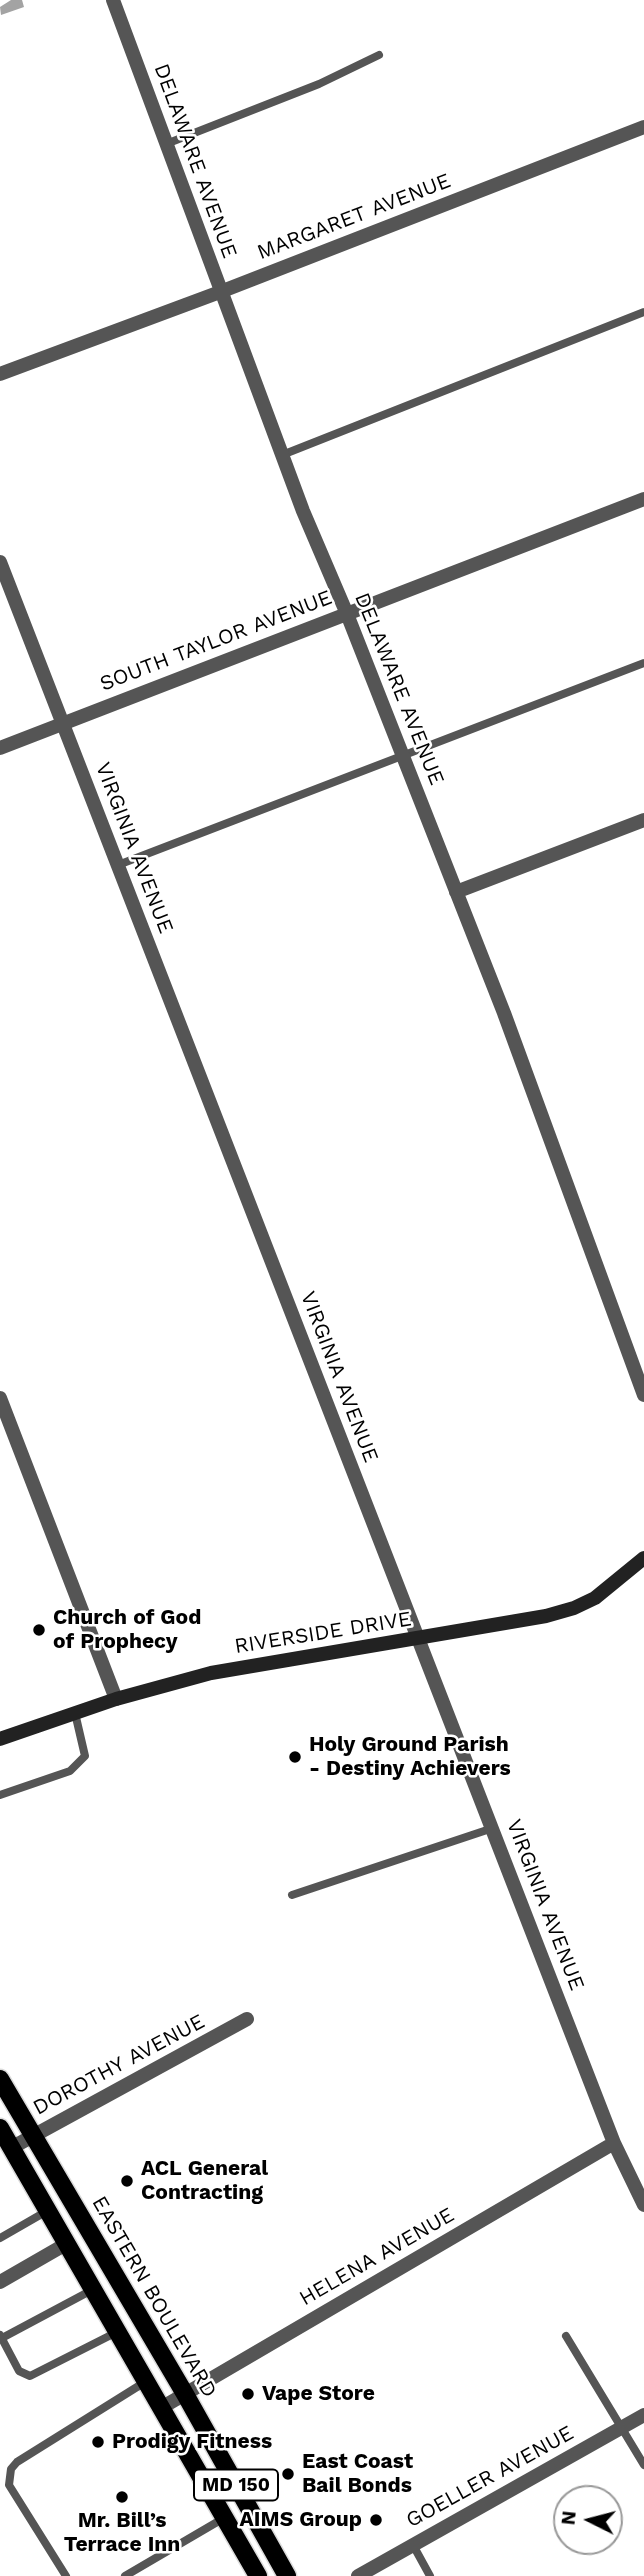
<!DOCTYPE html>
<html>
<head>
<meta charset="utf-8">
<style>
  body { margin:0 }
  #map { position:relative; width:644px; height:2576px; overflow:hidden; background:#fff; font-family:"Work Sans",sans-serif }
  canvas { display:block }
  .north { position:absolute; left:553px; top:2485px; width:70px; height:70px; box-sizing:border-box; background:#fff; border:2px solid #999; border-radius:50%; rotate:276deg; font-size:19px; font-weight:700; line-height:28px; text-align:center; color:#000 }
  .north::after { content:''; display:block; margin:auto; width:24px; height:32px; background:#000; clip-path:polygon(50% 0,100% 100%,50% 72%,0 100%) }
</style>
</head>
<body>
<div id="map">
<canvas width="644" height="2576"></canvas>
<div class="north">N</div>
</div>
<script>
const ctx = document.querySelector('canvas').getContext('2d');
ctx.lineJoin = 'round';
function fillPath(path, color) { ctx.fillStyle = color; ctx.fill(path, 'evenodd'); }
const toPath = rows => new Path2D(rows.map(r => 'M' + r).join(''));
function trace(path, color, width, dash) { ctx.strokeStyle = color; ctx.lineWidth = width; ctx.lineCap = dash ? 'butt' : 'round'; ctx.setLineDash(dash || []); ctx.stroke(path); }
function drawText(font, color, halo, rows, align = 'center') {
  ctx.font = font + ' "Work Sans",sans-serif'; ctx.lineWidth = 5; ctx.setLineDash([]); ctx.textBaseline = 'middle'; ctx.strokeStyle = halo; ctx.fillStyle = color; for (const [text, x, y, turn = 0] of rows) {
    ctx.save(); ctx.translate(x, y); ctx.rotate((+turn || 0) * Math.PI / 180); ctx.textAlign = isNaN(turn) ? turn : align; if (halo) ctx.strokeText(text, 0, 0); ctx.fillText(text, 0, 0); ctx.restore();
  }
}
const water = toPath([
  [11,0,22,0,24,7,1,15,0,7]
]);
const lane = toPath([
  [166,144,319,84,379,55],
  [282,455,644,312],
  [118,865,644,663],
  [0,1795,70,1771,85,1756,75,1713],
  [292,1895,493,1828],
  [0,2238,47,2211],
  [0,2335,19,2371,30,2376,117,2332],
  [566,2336,644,2465],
  [2,2338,92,2290],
  [413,2545,430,2576],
  [66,2576,9,2485,11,2469,17,2462,145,2382],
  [125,2576,224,2518]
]);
const street = toPath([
  [113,0,303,511,347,614,504,1013,644,1395],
  [0,374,220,292,644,127],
  [0,562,614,2143,644,2205],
  [0,748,644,499],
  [456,892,644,820],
  [0,1398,116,1699],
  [11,2148,247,2019],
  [0,2282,66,2244],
  [161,2408,614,2143],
  [358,2576,644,2415]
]);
const secondary = toPath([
  [0,1739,116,1699,211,1673,546,1616,574,1608,595,1598,644,1558]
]);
const primary = toPath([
  [0,2079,185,2394,287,2576],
  [0,2128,258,2576]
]);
const markers = [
  [39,1630,7,"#000"],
  [295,1757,7,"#000"],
  [127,2181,7,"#000"],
  [248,2394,7,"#000"],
  [98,2442,7,"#000"],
  [288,2474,7,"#000"],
  [122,2497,7,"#000"],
  [376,2520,7,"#000"]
];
const shields = [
  [236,2485,84]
];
const shieldNames = [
  ["MD 150",236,2485]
];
const streetNames = [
  ["DELAWARE AVENUE",195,161,70],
  ["MARGARET AVENUE",354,217,-21],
  ["SOUTH TAYLOR AVENUE",216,641,-21],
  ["DELAWARE AVENUE",399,689,68],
  ["VIRGINIA AVENUE",134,848,69],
  ["VIRGINIA AVENUE",339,1377,69],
  ["RIVERSIDE DRIVE",323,1633,-9],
  ["VIRGINIA AVENUE",545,1905,69],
  ["DOROTHY AVENUE",119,2065,-28],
  ["HELENA AVENUE",377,2257,-30],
  ["EASTERN BOULEVARD",154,2297,60],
  ["GOELLER AVENUE",490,2477,-29]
];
const poiNames = [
  ["Church of God",53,1618],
  ["of Prophecy",53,1642],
  ["Holy Ground Parish",309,1745],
  ["- Destiny Achievers",309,1769],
  ["ACL General",141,2169],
  ["Contracting",141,2193],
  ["Vape Store",262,2394],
  ["Prodigy Fitness",112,2442],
  ["East Coast",302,2462],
  ["Bail Bonds",302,2486],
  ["AIMS Group",362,2520,"right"],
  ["Mr. Bill’s",122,2521,"center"],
  ["Terrace Inn",122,2545,"center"]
];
fillPath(water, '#a3a3a3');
trace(primary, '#dbdbdb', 21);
trace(lane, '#555', 8);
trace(street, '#555', 14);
trace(secondary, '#222', 14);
trace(primary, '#000', 18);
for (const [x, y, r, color] of markers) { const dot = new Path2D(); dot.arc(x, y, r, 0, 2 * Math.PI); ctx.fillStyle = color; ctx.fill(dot); trace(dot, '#fff', 2.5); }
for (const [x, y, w] of shields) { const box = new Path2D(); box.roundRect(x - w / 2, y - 15.5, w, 31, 5); ctx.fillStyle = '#fff'; ctx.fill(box); trace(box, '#000', 2); }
drawText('bold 19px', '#000', null, shieldNames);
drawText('21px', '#000', '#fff', streetNames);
drawText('bold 21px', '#000', '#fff', poiNames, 'left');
</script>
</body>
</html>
